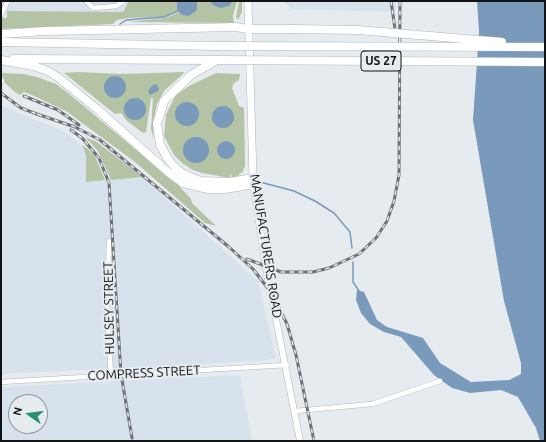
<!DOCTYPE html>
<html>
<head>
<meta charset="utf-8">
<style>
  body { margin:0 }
  #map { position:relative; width:546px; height:442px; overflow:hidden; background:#e6ebf0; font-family:Ubuntu,sans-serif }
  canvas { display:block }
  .frame { position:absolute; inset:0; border:2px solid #111315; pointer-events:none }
  .north { position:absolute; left:8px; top:394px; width:40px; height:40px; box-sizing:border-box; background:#e6ebf0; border:1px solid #919598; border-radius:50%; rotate:284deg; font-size:11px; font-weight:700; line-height:16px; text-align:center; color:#111315 }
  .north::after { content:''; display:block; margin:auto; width:14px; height:18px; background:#27916f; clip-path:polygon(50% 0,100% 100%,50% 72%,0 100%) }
</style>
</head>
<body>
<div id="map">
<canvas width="546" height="442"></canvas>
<div class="frame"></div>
<div class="north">N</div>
</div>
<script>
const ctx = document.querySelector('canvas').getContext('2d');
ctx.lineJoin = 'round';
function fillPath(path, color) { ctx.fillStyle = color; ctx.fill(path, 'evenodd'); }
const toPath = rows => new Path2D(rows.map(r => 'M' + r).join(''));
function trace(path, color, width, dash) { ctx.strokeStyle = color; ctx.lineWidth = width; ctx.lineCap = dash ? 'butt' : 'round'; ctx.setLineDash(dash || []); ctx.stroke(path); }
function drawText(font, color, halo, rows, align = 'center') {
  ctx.font = font + ' Ubuntu,sans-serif'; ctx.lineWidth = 4; ctx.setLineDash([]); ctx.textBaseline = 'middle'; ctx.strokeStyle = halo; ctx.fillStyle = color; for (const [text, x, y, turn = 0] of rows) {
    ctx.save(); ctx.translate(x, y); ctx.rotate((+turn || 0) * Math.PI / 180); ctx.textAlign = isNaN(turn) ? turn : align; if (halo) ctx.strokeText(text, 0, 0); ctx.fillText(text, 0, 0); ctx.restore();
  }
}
const built = toPath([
  [1,1,129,1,123,12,1,11],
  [282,1,396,1,396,12,292,9],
  [1,105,25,116,61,130,82,145,86,155,86,182,142,177,258,281,276,358,260,361,1,374],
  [240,375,252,441,1,441,1,387],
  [16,402,40,402,40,426,16,426]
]);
const green = toPath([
  [129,1,237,1,233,16,234,23,128,22,164,18,173,15,179,12,178,11,163,17,128,18,117,20,113,24,1,29,1,18,7,18,7,11,123,12],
  [239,1,242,1,242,12,238,20,236,17],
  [78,72,121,74,185,72,164,91,157,104,153,123,153,138,151,129,153,98,151,98,146,132,143,133,126,120,121,113,115,114,64,73],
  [1,73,24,74,37,77,56,84,68,93,177,184,191,199,192,203,216,226,205,223,135,162,66,111,34,96,24,92,20,95,16,93,5,83],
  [216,73,240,74,239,80,234,83,232,88,239,106,244,108,245,166,242,173,240,173,238,177,232,177,231,173,230,178,202,173,193,170,182,163,174,155,164,136,166,114,176,95,189,86],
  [85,137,97,142,142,177,111,180,98,151],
  [82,145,88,149,95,156,105,180,86,182,86,155]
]);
const water = toPath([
  [177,1,197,1,197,10,189,16,182,15,177,10],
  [210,1,233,1,229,6,220,8,213,5],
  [477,1,545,1,545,441,540,441,536,428,518,397,501,390,470,393,452,388,434,375,401,337,384,332,370,324,361,313,356,300,357,290,364,292,377,320,387,327,423,338,440,363,471,382,509,380,521,374,521,363,504,301,473,120,479,32],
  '104 87a11 11 0 1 1 22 0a11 11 0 1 1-22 0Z',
  [156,84,159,88,158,91,150,95,148,91,152,86],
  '124 109a11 11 0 1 1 22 0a11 11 0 1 1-22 0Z',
  '175 114a12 12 0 1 1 24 0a12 12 0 1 1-24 0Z',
  '212 117a11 11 0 1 1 22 0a11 11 0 1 1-22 0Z',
  '183 150a13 13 0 1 1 26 0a13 13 0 1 1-26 0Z',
  '217 150a9 9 0 1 1 18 0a9 9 0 1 1-18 0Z'
]);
const stream = toPath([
  [120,24,126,20,164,17,178,11],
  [260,182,294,191,315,201,334,213,350,232,352,248],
  [353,262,353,282,359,291]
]);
const minor = toPath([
  [86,1,93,8,116,6,124,1],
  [1,15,8,1],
  [1,81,2,81],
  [109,241,107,313,111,375],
  [1,382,287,365],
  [295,411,372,404,440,381]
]);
const secondary = toPath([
  [253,182,266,268,300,441]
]);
const primary = toPath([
  [248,1,253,178]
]);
const motorway = toPath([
  [1,34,45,31,236,27,248,29,293,29],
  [1,42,217,46],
  [14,59,216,60],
  [1,60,33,66,48,71,59,78,97,109,168,172,183,183,208,189,225,189,254,184],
  [217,60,191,75,164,101,157,124,160,145,170,162,176,168,183,174,200,181,230,182,253,178]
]);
const rail = toPath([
  [391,1,395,29],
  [1,93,21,108,42,116],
  [24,96,58,110,79,125],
  [37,114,75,127,100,140,229,247,253,269,273,295,287,324,296,355,314,441],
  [71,130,82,138,99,158,109,183,121,374,132,438],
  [247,259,281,272,313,272,329,268,359,254,376,238,387,221,394,201,399,175,400,1]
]);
const motorwayBridge = toPath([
  [293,29,358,30,502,42],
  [217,46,545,47],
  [217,60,545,62]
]);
const shields = [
  [381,61,40]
];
const shieldNames = [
  ["US 27",381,61]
];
const streetNames = [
  ["MANUFACTURERS ROAD",266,246,81],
  ["HULSEY STREET",109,308,-91],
  ["COMPRESS STREET",144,373,-3]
];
fillPath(built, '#d7e2ed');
fillPath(green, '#b3c3a4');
fillPath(water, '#7a9abb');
trace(stream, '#7a9abb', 1.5);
trace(minor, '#b1b6bb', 5.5);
trace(secondary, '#b1b6bb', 7);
trace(primary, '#b1b6bb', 8);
trace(motorway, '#b1b6bb', 9);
trace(minor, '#fff', 4.5);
trace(secondary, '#fff', 6);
trace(primary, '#fff', 7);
trace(motorway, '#fff', 8);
trace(rail, '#6d7074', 3);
trace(rail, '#e6ebf0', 1.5, [4.5]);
trace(motorwayBridge, '#b1b6bb', 9, []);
trace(motorwayBridge, '#fff', 8);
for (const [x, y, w] of shields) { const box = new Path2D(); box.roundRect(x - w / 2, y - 10, w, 20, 3); ctx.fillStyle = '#e6ebf0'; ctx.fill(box); trace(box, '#111315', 1); }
drawText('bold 12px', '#111315', null, shieldNames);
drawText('13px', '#111315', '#e6ebf0', streetNames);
</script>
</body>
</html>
